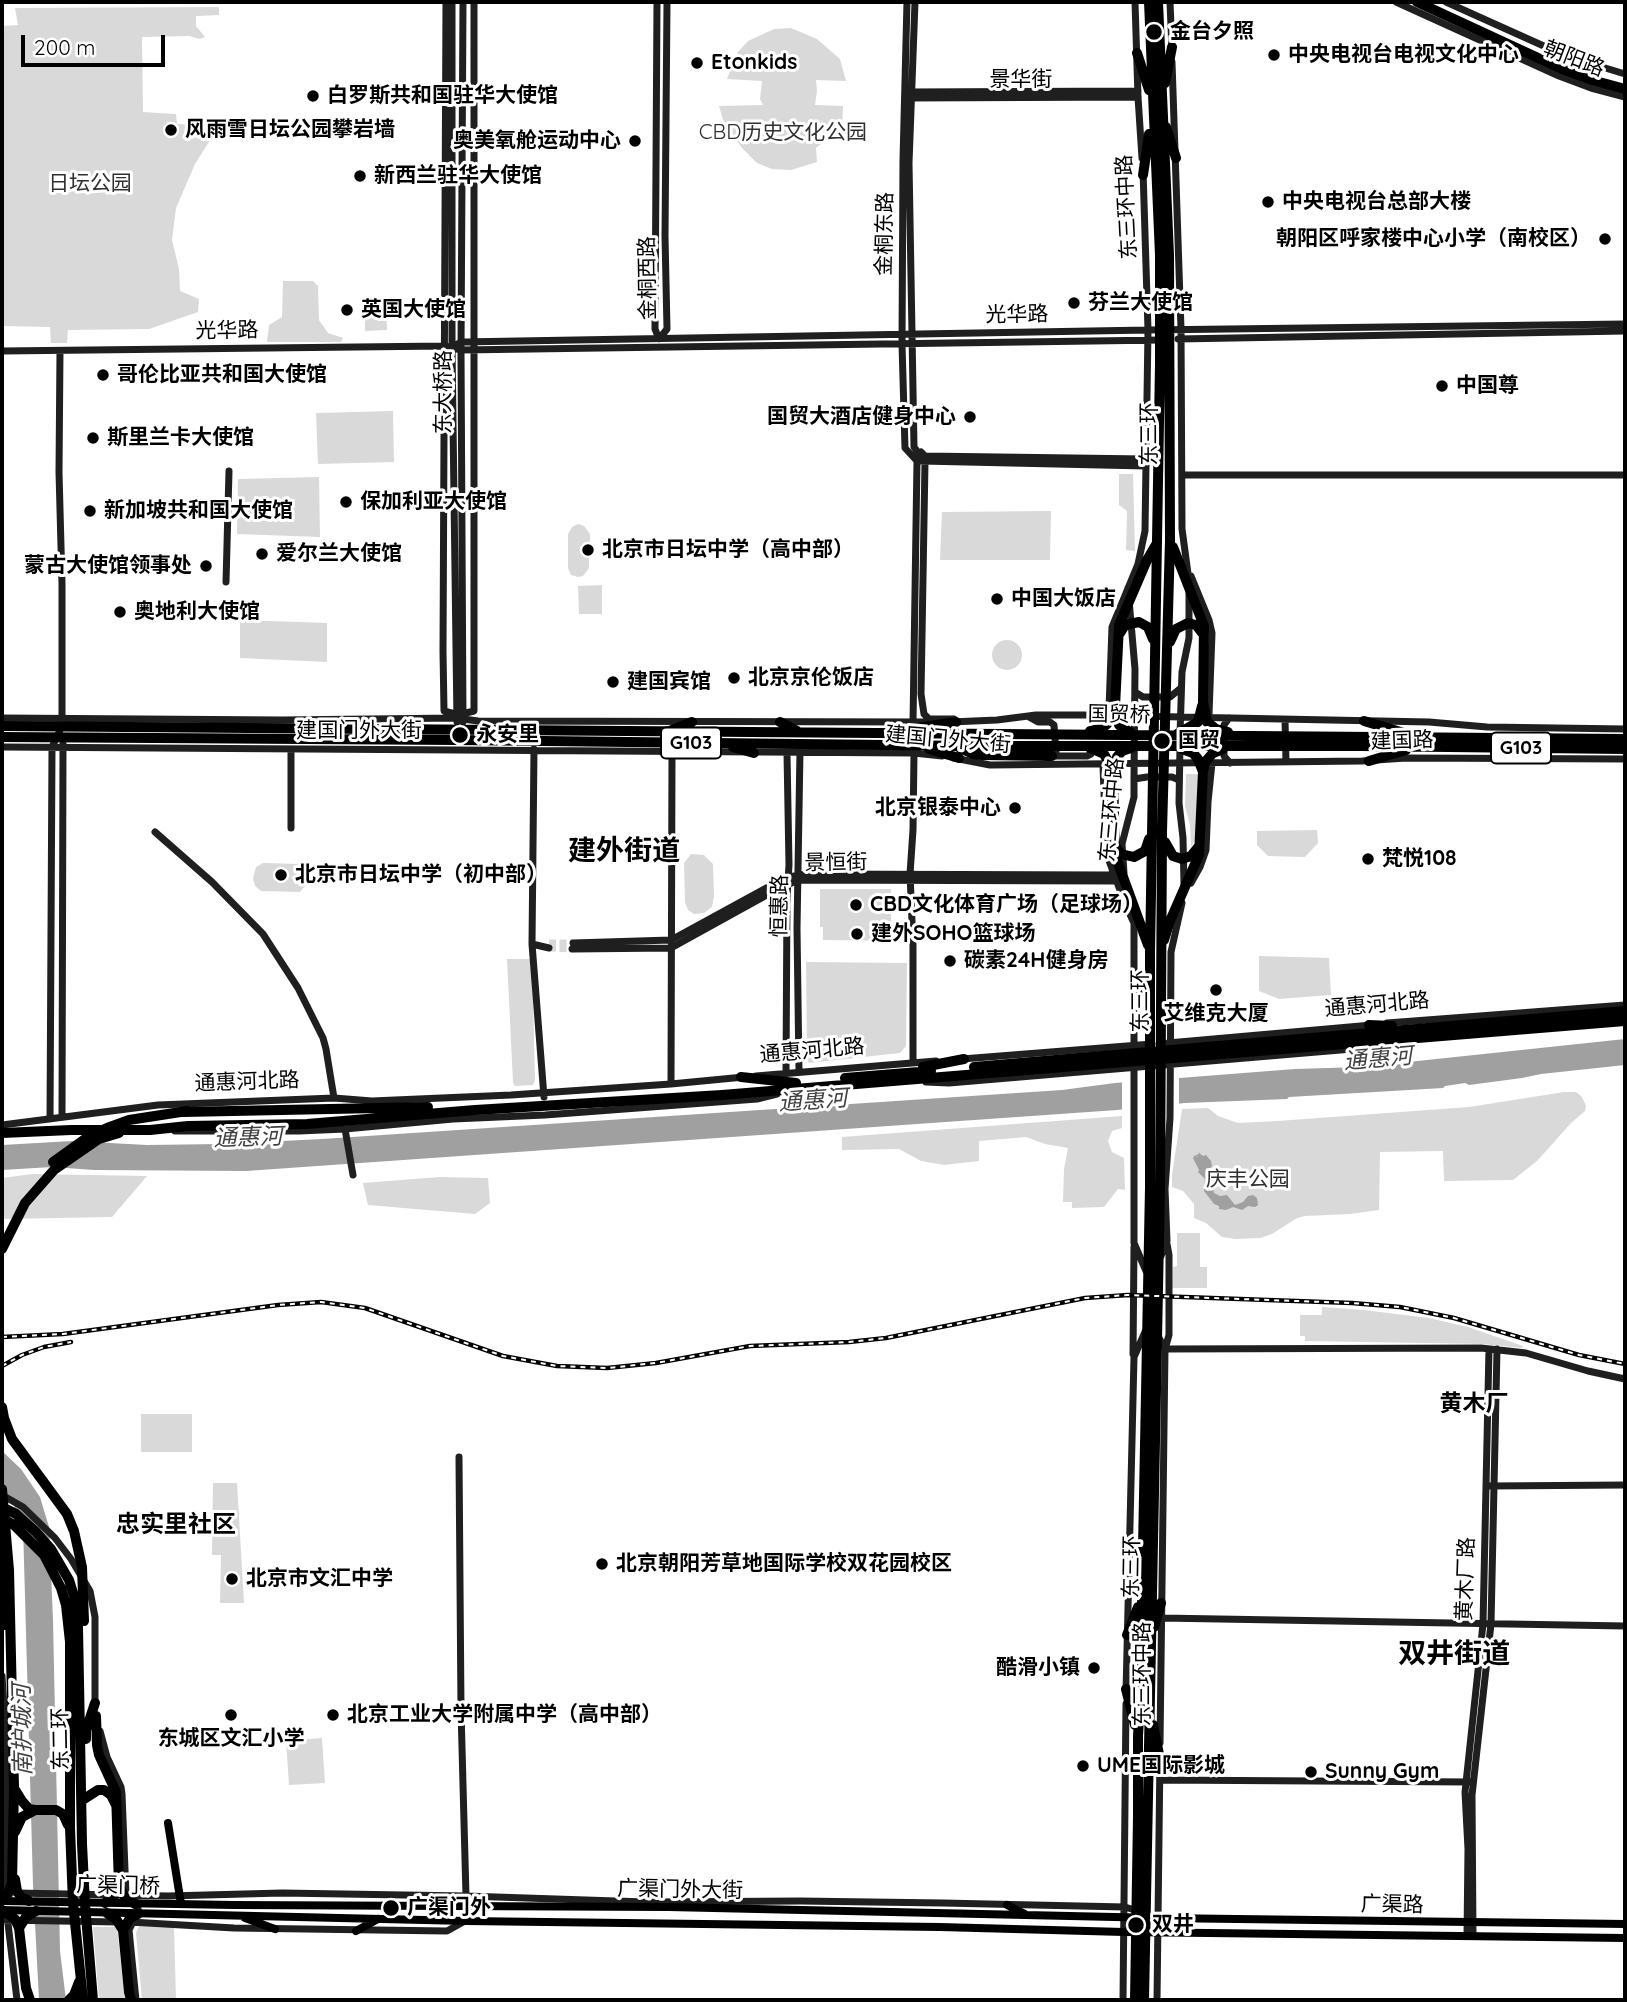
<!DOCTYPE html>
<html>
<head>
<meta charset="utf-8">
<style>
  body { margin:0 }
  #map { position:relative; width:1627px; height:2002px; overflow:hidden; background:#fff; font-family:Quicksand,sans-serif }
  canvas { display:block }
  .frame { position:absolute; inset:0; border:4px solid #000; pointer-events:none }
  .scale { position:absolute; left:21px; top:35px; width:144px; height:32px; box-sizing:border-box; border:4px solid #000; border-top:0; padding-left:9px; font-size:21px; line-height:24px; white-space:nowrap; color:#000; -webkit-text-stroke:5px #fff; paint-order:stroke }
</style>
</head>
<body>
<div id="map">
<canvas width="1627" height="2002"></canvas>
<div class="frame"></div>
<div class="scale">200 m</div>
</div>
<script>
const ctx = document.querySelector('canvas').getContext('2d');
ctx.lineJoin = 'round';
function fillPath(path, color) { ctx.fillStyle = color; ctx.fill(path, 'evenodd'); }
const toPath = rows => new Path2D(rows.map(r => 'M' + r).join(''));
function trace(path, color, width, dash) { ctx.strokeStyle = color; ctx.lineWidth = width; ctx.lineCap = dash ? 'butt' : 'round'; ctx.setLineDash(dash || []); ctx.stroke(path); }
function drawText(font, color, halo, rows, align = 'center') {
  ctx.font = font + ' Quicksand,"Noto Sans SC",sans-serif'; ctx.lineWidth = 6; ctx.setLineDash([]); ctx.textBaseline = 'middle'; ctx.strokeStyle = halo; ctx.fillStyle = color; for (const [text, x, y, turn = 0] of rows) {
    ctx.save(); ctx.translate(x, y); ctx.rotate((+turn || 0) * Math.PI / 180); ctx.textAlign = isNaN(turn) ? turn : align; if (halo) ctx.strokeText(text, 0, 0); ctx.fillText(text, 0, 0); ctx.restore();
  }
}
const green = toPath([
  [219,7,219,15,196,16,196,26,205,37,200,39,189,36,142,37,143,112,176,114,177,124,219,126,195,164,176,208,172,240,179,269,180,291,199,299,198,312,149,329,68,330,67,343,51,343,50,327,2,326,2,26,18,25,15,8],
  [791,28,817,39,840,59,846,81,816,80,817,91,815,105,843,106,842,127,835,141,835,137,826,135,822,143,816,148,817,162,791,170,772,169,757,163,742,148,723,120,719,106,763,105,760,99,762,81,727,79,732,66,738,52,748,41,774,29],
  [283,281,313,281,318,286,319,320,328,333,343,338,341,342,267,342,269,325,282,317],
  [365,307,386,307,387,330,365,331],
  [393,411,394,462,318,464,316,413],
  [1119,474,1133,474,1135,551,1126,550,1127,511,1119,505],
  [319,477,320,537,237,534,238,479],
  [1051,511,1050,560,940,560,942,512],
  [578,524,584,526,590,534,589,568,583,576,578,577,571,575,568,568,568,534,572,527],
  [602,585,602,614,579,614,578,586],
  [240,620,327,623,327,662,240,658],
  '992 655a15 15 0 1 1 30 0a15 15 0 1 1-30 0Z',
  [1186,774,1199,774,1197,837,1191,847,1190,825,1185,806],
  [1317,830,1318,843,1305,857,1268,856,1257,845,1257,831],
  [691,854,704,855,713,864,714,896,712,907,704,913,694,914,688,910,685,902,684,863],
  [263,863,299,864,306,870,308,877,305,886,300,892,261,891,255,886,253,878,256,867],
  [820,889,891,889,891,941,823,940,823,927,820,927],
  [1259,956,1329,958,1331,995,1279,999,1259,991],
  [507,959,532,959,535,1080,533,1085,515,1086,513,1082],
  [806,962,907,963,906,1046,900,1053,809,1063,807,1059],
  [1564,1092,1576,1092,1582,1097,1586,1106,1585,1111,1571,1123,1537,1161,1513,1180,1444,1181,1443,1151,1380,1152,1379,1210,1350,1214,1305,1216,1297,1218,1272,1234,1260,1238,1236,1239,1222,1237,1206,1223,1194,1218,1194,1204,1183,1191,1172,1187,1172,1175,1182,1109,1208,1108,1218,1116,1238,1123,1278,1121,1469,1107],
  [1122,1116,1122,1128,1112,1131,1108,1141,1112,1152,1124,1158,1125,1190,1118,1189,1104,1207,1072,1208,1072,1202,1063,1202,1064,1169,1068,1148,1045,1144,1026,1137,979,1141,979,1161,944,1165,921,1161,899,1149,842,1150,842,1137],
  [33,1174,147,1176,112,1217,2,1219,2,1178],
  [439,1177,488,1178,490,1203,475,1214,368,1205,363,1183],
  [1177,1233,1200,1233,1200,1267,1207,1267,1207,1288,1172,1288,1173,1267,1177,1266],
  [1322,1307,1364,1310,1429,1318,1468,1327,1523,1346,1522,1348,1482,1344,1305,1341,1305,1336,1300,1336,1300,1315,1322,1315],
  [141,1414,192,1414,192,1452,141,1452],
  [213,1483,237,1483,244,1603,220,1603,221,1555,212,1555],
  [322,1738,325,1783,289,1785,286,1741],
  [142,1925,174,1926,176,2000,142,2000,136,1933,139,1926],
  [93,1927,117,1927,125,2000,99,2000]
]);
const water = toPath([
  [1625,1039,1625,1065,1541,1074,1522,1078,1469,1085,1465,1083,1445,1086,1443,1088,1289,1097,1287,1099,1185,1103,1117,1110,246,1171,94,1170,52,1167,2,1170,2,1145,72,1141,147,1145,222,1144,322,1139,1062,1090,1115,1083,1295,1069,1361,1067],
  [1198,1152,1203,1156,1206,1155,1211,1161,1212,1166,1205,1174,1212,1182,1214,1193,1220,1196,1227,1195,1235,1205,1243,1202,1248,1196,1253,1195,1257,1198,1258,1205,1255,1207,1248,1206,1242,1210,1233,1207,1226,1210,1219,1209,1219,1206,1214,1204,1204,1191,1205,1179,1198,1172,1199,1170,1193,1158,1195,1155,1198,1158,1196,1155,1199,1154],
  [2,1451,21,1469,40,1497,49,1527,53,1620,60,1951,66,2000,39,2000,33,1885,23,1525,10,1498,2,1491]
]);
const pier = toPath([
  [1179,1076,1179,1107,1122,1113,1122,1079]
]);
const secondaryTunnel = toPath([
  [549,943,573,943],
  [549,948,572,949]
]);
const secondary = toPath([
  [446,2,443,651,444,711,455,714],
  [452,2,452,347,457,722],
  [463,2,461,350,463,722],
  [657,2,655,329,659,339,667,329,665,236,667,2],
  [907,2,903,160,902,344,905,448,917,461],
  [915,2,909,163,914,447,925,462,921,694,924,714,929,719,954,719],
  [1135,2,1138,97,1142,158],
  [1170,2,1172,50],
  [1396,2,1559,76,1591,88,1625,97],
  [1446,2,1566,56,1625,74],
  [1172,62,1181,329,1182,529,1189,581],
  [908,92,1138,91],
  [909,98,1138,97],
  [1178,339,1625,331],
  [452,347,461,342,1148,330,1625,324],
  [2,351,445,346,461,350,1162,340],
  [60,351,59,472,62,584,62,721],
  [921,452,925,456,1146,459],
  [921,461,1146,466],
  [1182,475,1625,475],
  [1191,576,1209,620,1212,633,1209,714],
  [226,582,229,471],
  [1135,692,1143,697,1170,697,1181,688],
  [462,714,474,711,474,2],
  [1106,715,1109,709,1112,627,1138,564,1145,531,1148,330,1143,170],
  [1029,717,1038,722,1050,722,1054,725,1056,752,1048,758],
  [2,718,282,720,456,718,478,721,929,722],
  [1229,718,1224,725,1224,756,1230,763],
  [1285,720,1286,762],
  [951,722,997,720,1036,715,1084,715,1429,722,1487,727,1625,729],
  [913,723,917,461],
  [1180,734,1182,672,1189,638,1189,593],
  [1180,746,1179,803,1183,838,1184,885],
  [2,747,914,753,942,756],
  [534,749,532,944,544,1097],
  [1052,756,1087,756,1091,754,1093,747],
  [954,758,990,765,1362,761,1406,758,1625,759],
  [1103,765,1106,847,1108,858,1123,898],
  [1134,779,1147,777,1172,777,1179,780],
  [291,828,291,750],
  [155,832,212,882,263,934,298,988,323,1038,326,1049,334,1098],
  [1124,873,1122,844,1134,797,1134,779,1135,669,1128,588],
  [1191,883,1200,867,1206,850,1208,802,1212,763],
  [1124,888,1125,904,1134,923,1134,1243,1146,1271],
  [573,943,671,940,779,881,788,877,807,874,1110,875,1113,872],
  [532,944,549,948],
  [572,949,671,948,776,890,798,880,1117,881],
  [1134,985,1149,1007],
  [1387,1023,1625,1005],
  [1168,1043,1372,1025],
  [962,1059,1152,1044],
  [913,1062,913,945,910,874,913,830,914,753],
  [799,1071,797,928,800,751],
  [786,1073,787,896,789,865,787,753],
  [756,1076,936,1061],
  [926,1082,949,1083,1376,1047,1392,1044],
  [671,1084,672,753],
  [62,1117,63,744],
  [50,1119,52,747,62,726],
  [2,1125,158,1105,334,1098,372,1101,511,1095,671,1084,744,1077],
  [345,1129,353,1175],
  [175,1131,299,1131,345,1129,453,1119,545,1115,757,1099,777,1094],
  [1167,1244,1169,1255,1169,1335,1165,1349,1481,1348,1526,1353,1588,1371,1625,1379],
  [1161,1256,1167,1241,1165,1189,1170,1118,1171,952,1182,903],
  [1158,1336,1165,1349,1160,1743],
  [1133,1354,1134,1247],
  [459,1457,461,1710,466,1896],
  [1490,1486,1625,1485],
  [2,1495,23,1507,55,1538,71,1559,90,1591,95,1617,95,1706],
  [1161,1618,1625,1626],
  [2,1676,5,1724,7,1889],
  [1126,1692,1134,1357,1145,1332],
  [100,1731,107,1757,121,1787,122,1794,126,1895,135,1901,138,1905,138,1912,129,1930,136,2000],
  [1160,1780,1470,1782],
  [16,1893,168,1896,282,1893,466,1896,646,1902,800,1901,943,1903,1125,1907,1141,1912],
  [7,1915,17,2000],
  [2,1920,118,1922],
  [130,1922,234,1928,447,1931,465,1921],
  [1467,1936,1468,1849,1465,1792,1483,1624,1489,1349],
  [1473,1936,1472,1795,1491,1624,1497,1349],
  [1123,2000,1126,1704],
  [1157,2000,1160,1755]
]);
const primary = toPath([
  [168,1823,181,1904],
  [2,1901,234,1905,668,1907,1159,1918,1625,1924],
  [1007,1905,1025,1914],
  [2,1910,466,1921,940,1927,1124,1932,1625,1938],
  [245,1918,275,1929],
  [356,1931,378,1919]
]);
const highway = toPath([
  [1417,2,1562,69,1592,80,1625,89],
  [1137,53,1149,90],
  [1165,83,1172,47],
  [1166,127,1176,158],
  [1143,175,1149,134],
  [1173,547,1204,626,1203,702,1207,722,1216,729,1228,732],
  [1120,633,1125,625,1139,622,1148,627,1153,639],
  [1170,642,1176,629,1188,623,1196,625,1203,634],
  [1364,721,1404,733],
  [780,722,797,731],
  [2,726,1625,739],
  [911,729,956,722],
  [672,730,692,722],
  [1090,731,1102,728,1107,724,1115,707],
  [1131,733,1119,725,1115,707,1119,625,1147,560,1157,543],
  [1177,734,1198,722,1202,706],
  [2,737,458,740,970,746,1360,746,1625,749],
  [733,747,754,753],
  [960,748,973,754,982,755,1052,756],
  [1090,748,1104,754,1113,770],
  [1131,748,1122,751,1117,757,1113,771,1115,855,1148,945],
  [929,749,959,758],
  [1182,749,1193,753,1198,759,1203,772],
  [1528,749,1547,759],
  [1369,761,1406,750],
  [1165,842,1173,856,1182,859,1191,856,1199,846],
  [1116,847,1121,854,1134,857,1145,851,1149,839],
  [1164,940,1170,921,1199,855,1203,772,1205,762,1213,753,1223,749],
  [1369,1025,1392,1026],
  [923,1067,964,1059],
  [974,1067,1625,1011],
  [741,1077,796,1083],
  [845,1078,931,1071],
  [183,1112,428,1107],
  [2,1133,71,1130,150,1130,188,1126,307,1124,475,1110,722,1095,1625,1021],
  [53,1162,85,1139,107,1128,129,1120,187,1111],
  [2,1249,25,1203,54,1170,99,1139,119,1133],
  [2,1407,4,1418,12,1439,67,1514,74,1531,82,1567,84,1621],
  [2,1489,9,1570,14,1787,12,1883,8,1894,2,1898],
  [2,1507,16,1514,36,1532,51,1549,69,1580,74,1596,78,1627,82,1844,85,1904,93,2000],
  [2,1518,14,1525,44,1555,61,1588,66,1605,70,1642,70,1828,73,1903,83,2000],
  [2,1570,4,1625],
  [1154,1627,1161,1603],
  [1127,1635,1138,1607],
  [1126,1689,1135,1725],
  [96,1716,97,1745,99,1755,116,1792,119,1886,124,1896,135,1904],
  [1153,1725,1160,1759],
  [86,1739,86,1730,95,1703],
  [14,1788,22,1801,29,1809,35,1810],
  [84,1799,98,1790,104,1790,111,1795,116,1805],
  [15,1832,22,1817,35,1810,56,1810,63,1814,68,1825],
  [15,1879,17,1891,21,1897,29,1901],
  [105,1903,115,1895,119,1886],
  [2,1910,15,1919,19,1928,26,1988,30,2000],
  [107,1913,116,1919,123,1930,129,1992,131,2000],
  [19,1928,26,1917,36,1911],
  [123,1930,130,1918,138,1914],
  [69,2000,74,1995,79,1982],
  [1135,2000,1138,1816,1138,1736,1140,1702,1150,1187,1150,952,1160,364,1160,255,1149,2],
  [1144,2000,1160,1187,1162,832,1170,540,1169,255,1158,2]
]);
const rail = toPath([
  [2,1337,63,1334,278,1305,321,1302,365,1308,503,1356,557,1366,607,1368,656,1363,750,1346,849,1342,886,1338,1085,1298,1128,1295,1352,1303,1400,1307,1454,1318,1579,1355,1625,1364],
  [2,1366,22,1355,44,1347,71,1342]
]);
const markers = [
  [1154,32,9,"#000"],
  [1274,55,7,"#000"],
  [697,63,7,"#000"],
  [313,96,7,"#000"],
  [171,130,7,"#000"],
  [635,141,7,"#000"],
  [360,176,7,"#000"],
  [1268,202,7,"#000"],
  [1605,239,7,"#000"],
  [1074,303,7,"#000"],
  [347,310,7,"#000"],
  [103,375,7,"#000"],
  [1442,386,7,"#000"],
  [970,417,7,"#000"],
  [93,438,7,"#000"],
  [346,502,7,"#000"],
  [90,511,7,"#000"],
  [588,550,7,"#000"],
  [262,554,7,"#000"],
  [206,566,7,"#000"],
  [997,599,7,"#000"],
  [120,612,7,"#000"],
  [734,678,7,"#000"],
  [613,682,7,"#000"],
  [460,735,9,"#000"],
  [1162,741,9,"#000"],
  [1015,808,7,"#000"],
  [1368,859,7,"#000"],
  [281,875,7,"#000"],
  [856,905,7,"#000"],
  [857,934,7,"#000"],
  [950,961,7,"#000"],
  [1216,990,7,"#000"],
  [602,1564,7,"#000"],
  [232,1579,7,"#000"],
  [1094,1668,7,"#000"],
  [231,1715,7,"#000"],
  [333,1715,7,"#000"],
  [1083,1766,7,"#000"],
  [1311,1772,7,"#000"],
  [391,1908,9,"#000"],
  [1136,1925,9,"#000"]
];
const shields = [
  [691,743,60],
  [1521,748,60]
];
const shieldNames = [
  ["G103",691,743],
  ["G103",1521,748]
];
const poiNames = [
  ["金台夕照",1170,32],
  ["中央电视台电视文化中心",1288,55],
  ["Etonkids",711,63],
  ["白罗斯共和国驻华大使馆",327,96],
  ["风雨雪日坛公园攀岩墙",185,130],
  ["奥美氧舱运动中心",621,141,"right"],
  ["新西兰驻华大使馆",374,176],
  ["中央电视台总部大楼",1282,202],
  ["朝阳区呼家楼中心小学（南校区）",1591,239,"right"],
  ["芬兰大使馆",1088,303],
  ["英国大使馆",361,310],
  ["哥伦比亚共和国大使馆",117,375],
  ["中国尊",1456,386],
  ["国贸大酒店健身中心",956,417,"right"],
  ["斯里兰卡大使馆",107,438],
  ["保加利亚大使馆",360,502],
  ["新加坡共和国大使馆",104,511],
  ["北京市日坛中学（高中部）",602,550],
  ["爱尔兰大使馆",276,554],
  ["蒙古大使馆领事处",192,566,"right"],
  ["中国大饭店",1011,599],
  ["奥地利大使馆",134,612],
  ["北京京伦饭店",748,678],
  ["建国宾馆",627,682],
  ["永安里",476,735],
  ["国贸",1178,741],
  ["北京银泰中心",1001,808,"right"],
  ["梵悦108",1382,859],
  ["北京市日坛中学（初中部）",295,875],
  ["CBD文化体育广场（足球场）",870,905],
  ["建外SOHO篮球场",871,934],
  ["碳素24H健身房",964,961],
  ["艾维克大厦",1216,1014,"center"],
  ["北京朝阳芳草地国际学校双花园校区",616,1564],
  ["北京市文汇中学",246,1579],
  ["酷滑小镇",1080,1668,"right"],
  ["北京工业大学附属中学（高中部）",347,1715],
  ["东城区文汇小学",231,1739,"center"],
  ["UME国际影城",1097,1766],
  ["Sunny Gym",1325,1772],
  ["广渠门外",407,1908],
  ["双井",1152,1925]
];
const streetNames = [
  ["朝阳路",1574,59,21],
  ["景华街",1021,80],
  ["东三环中路",1127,207,-93],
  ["金桐东路",885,234,-89],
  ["金桐西路",648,278,-91],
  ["光华路",1017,315,-1],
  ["光华路",227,331,-1],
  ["东大桥路",444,392,-90],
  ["东三环",1150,434,-90],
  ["国贸桥",1119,715,1],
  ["建国门外大街",359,731],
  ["建国门外大街",948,740,5],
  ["建国路",1402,741,-2],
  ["东三环中路",1112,810,-85],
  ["景恒街",836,863,-1],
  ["恒惠路",780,906,-89],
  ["东三环",1141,1001,-90],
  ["通惠河北路",1377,1005,-5],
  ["通惠河北路",812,1051,-5],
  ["通惠河北路",247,1082,-2],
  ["东三环",1132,1567,-89],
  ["黄木厂路",1466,1579,-88],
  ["东三环中路",1143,1674,-90],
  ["东二环",61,1739,-91],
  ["广渠门桥",118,1886,1],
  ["广渠门外大街",680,1890,1],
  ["广渠路",1392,1905,1]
];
const parkNames = [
  ["CBD历史文化公园",783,133],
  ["日坛公园",90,184],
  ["庆丰公园",1248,1180]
];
const waterNames = [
  ["通惠河",1378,1059,-5],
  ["通惠河",813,1101,-4],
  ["通惠河",248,1138,-2],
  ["南护城河",23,1730,-91]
];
const neighbourhoodNames = [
  ["黄木厂",1474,1404]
];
const quarterNames = [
  ["忠实里社区",176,1525]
];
const districtNames = [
  ["建外街道",624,852],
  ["双井街道",1454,1655]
];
fillPath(green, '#d9d9d9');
fillPath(water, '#a0a0a0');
fillPath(pier, '#fff');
trace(secondaryTunnel, '#d9d9d9', 7, [7, 3.5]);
trace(secondary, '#1f1f1f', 7);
trace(primary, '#000', 8);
trace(highway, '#000', 10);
trace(rail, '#000', 4.5);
trace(rail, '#fff', 2, [5]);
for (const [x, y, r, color] of markers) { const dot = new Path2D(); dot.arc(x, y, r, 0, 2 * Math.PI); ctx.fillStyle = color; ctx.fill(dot); trace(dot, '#fff', 2.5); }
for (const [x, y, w] of shields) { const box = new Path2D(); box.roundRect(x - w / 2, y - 15.5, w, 31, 5); ctx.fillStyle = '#fff'; ctx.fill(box); trace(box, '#000', 2); }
drawText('bold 19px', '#000', null, shieldNames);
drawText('bold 21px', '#000', '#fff', poiNames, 'left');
drawText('21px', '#000', '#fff', streetNames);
drawText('21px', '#303030', '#fff', parkNames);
drawText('italic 23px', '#414141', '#fff', waterNames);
drawText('bold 23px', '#000', '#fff', neighbourhoodNames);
drawText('bold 24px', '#000', '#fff', quarterNames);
drawText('bold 28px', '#000', '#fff', districtNames);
</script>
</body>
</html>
